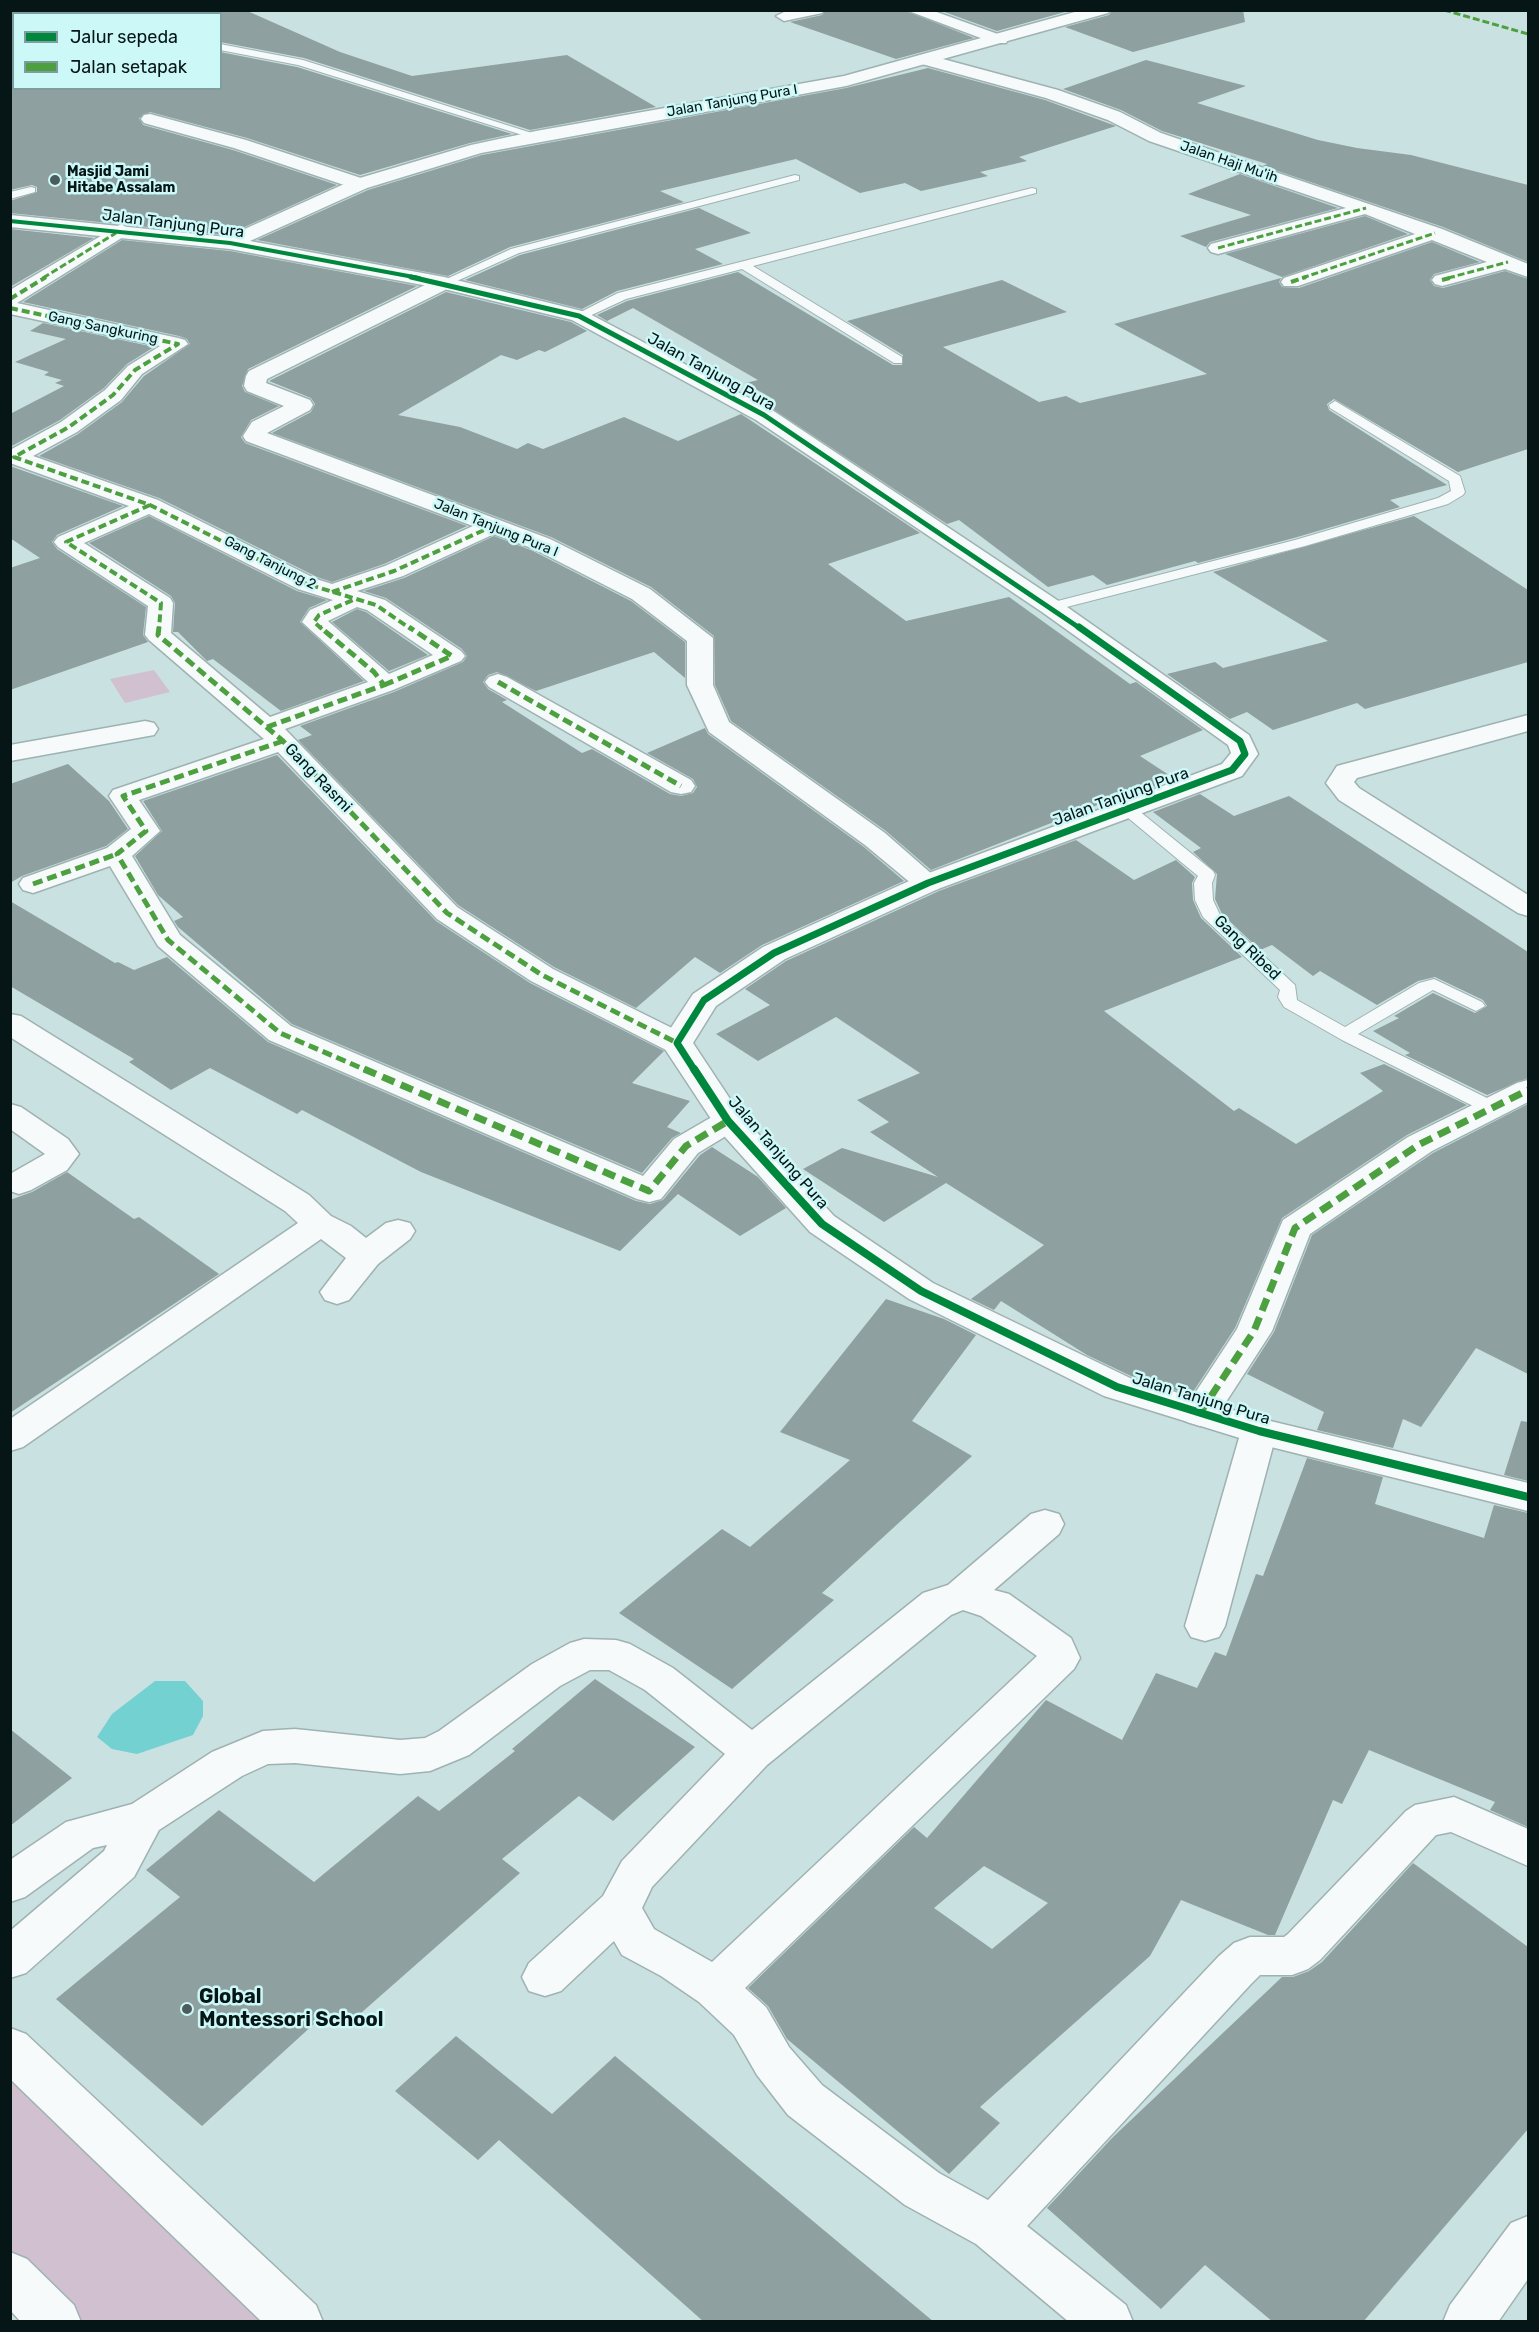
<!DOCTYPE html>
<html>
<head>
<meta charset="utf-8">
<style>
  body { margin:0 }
  #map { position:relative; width:1539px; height:2332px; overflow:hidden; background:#cae1e1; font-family:Rubik,sans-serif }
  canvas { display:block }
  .frame { position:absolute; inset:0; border:12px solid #061516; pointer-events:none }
  .legend { position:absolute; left:12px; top:12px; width:210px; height:78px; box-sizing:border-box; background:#cdf8f8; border:2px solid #7d9d9e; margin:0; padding:8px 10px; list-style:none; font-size:18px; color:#061516 }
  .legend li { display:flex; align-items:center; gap:12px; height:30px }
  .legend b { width:30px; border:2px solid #7d9d9e }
</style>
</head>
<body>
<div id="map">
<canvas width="1539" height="2332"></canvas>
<div class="frame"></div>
<ul class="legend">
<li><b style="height:8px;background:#00873e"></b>Jalur sepeda</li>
<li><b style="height:8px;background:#4ca040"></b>Jalan setapak</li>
</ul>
</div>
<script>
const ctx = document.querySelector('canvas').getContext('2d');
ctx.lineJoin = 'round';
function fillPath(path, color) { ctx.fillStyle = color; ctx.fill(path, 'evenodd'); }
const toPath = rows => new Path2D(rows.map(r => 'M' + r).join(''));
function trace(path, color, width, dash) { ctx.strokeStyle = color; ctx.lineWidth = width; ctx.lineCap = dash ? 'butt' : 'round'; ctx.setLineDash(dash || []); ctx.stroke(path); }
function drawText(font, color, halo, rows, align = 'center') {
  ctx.font = font + ' Rubik,sans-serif'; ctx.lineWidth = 5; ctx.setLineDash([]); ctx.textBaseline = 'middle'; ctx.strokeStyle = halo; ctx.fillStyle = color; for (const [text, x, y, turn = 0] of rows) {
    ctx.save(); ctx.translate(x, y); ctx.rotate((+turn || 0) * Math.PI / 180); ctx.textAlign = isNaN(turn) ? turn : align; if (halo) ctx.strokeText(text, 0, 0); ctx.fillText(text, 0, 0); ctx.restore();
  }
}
const green = toPath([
  [154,670,170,692,125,703,110,679],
  [10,2058,289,2321,57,2321,11,2275]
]);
const water = toPath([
  [155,1681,185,1681,203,1701,203,1716,193,1735,137,1754,112,1749,97,1737,112,1714]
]);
const building = toPath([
  [220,10,245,10,340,52,412,76,567,55,656,107,530,130,304,58,220,42],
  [826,10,904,10,974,38,896,59,790,22,822,15],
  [939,10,1072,10,997,31],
  [1112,10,1243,10,1245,22,1133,52,1065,27,1109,15],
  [220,52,297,67,512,134,470,143,360,175,247,138,150,112,139,118,143,125,233,150,337,185,227,235,10,213,10,201,37,192,37,187,32,185,10,190,10,88,220,88],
  [1146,60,1246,86,1197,103,1318,140,1357,148,1411,155,1528,185,1528,262,1443,227,1263,166,1267,164,1162,131,1121,110,1063,89],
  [928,68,1045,100,1116,126,1019,157,1027,161,980,172,988,176,921,191,905,183,860,193,796,159,660,191,684,202,510,247,448,276,257,240,368,190,482,155,846,88],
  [1240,174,1338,208,1210,242,1206,247,1180,236,1251,215,1188,194],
  [699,208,751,233,695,249,723,264,617,291,582,309,465,280,520,255],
  [1365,216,1408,234,1282,277,1225,254],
  [10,229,94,238,10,287],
  [122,240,230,251,417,286,248,369,242,386,245,392,279,406,251,420,241,437,245,443,467,526,384,564,332,582,317,577,159,498,39,456,78,434,122,402,144,376,190,344,187,339,179,336,23,302],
  [1432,242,1480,262,1434,274,1430,280,1434,286,1443,288,1505,271,1528,279,1528,449,1458,472,1334,399,1327,404,1329,410,1447,485,1390,500,1400,507,1294,538,1198,563,1195,561,1107,585,1093,575,1048,587,959,520,947,524,765,404,775,400,745,383,758,380,633,308,607,321,597,315,627,301,738,272,893,365,902,365,903,355,847,321,1002,280,1067,312,943,347,1039,402,1066,396,1080,403,1207,374,1114,324,1281,278,1279,282,1282,287,1299,288],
  [446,292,571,322,587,331,545,352,539,350,517,360,501,355,398,415,460,427,517,449,528,443,543,449,624,417,678,441,741,414,920,533,828,564,906,621,1009,597,1130,684,1136,682,1203,730,1140,756,1175,779,1131,795,1128,793,931,870,886,831,731,721,715,685,714,636,651,587,551,537,272,433,311,412,315,404,311,398,269,381],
  [43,323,154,347,127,364,104,388,60,420,10,447,10,414,64,386,55,383,62,380,44,375,49,372,15,362,66,339,30,331],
  [10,466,123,506,57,535,52,542,57,549,146,607,143,635,148,642,10,690,10,568,40,558,10,538],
  [149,516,297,591,327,600,309,608,300,622,364,681,281,711,213,659,207,661,178,632,173,632,175,603,171,596,89,543],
  [1414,516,1528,590,1528,662,1365,709,1357,703,1273,730,1247,712,1230,719,1167,674,1215,662,1223,668,1328,641,1213,572],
  [494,536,533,551,631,601,685,642,685,678,654,652,536,691,497,672,488,675,483,682,488,689,507,700,502,702,582,753,592,749,670,794,681,796,693,793,697,787,693,779,647,753,705,728,708,734,864,847,904,881,762,945,720,973,695,957,636,1008,554,967,458,905,298,740,312,735,300,726,394,692,463,662,467,656,462,649,386,598,364,591,404,578],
  [357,609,366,612,428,655,389,671,332,622],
  [277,755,436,921,530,983,664,1051,632,1083,690,1101,667,1127,681,1133,672,1138,642,1173,292,1024,178,927,174,921,183,917,158,895,135,856,162,831,143,801],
  [68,764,109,801,128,829,106,846,22,876,10,883,10,784],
  [1200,794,1234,816,1289,796,1528,952,1528,1078,1487,1095,1405,1055,1410,1053,1373,1031,1399,1018,1394,1016,1433,993,1475,1013,1487,1006,1483,1000,1435,977,1418,981,1377,1005,1320,971,1313,976,1272,945,1260,950,1222,914,1215,899,1217,874,1193,852,1201,848,1153,812],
  [1076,840,1134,880,1176,860,1195,877,1192,883,1193,900,1201,918,1242,957,1104,1011,1234,1111,1239,1108,1296,1144,1383,1091,1360,1073,1384,1064,1467,1105,1407,1135,1282,1218,1235,1328,1191,1395,1166,1387,1141,1373,1135,1377,1131,1376,1087,1355,1001,1301,994,1310,971,1299,1044,1245,946,1183,884,1222,803,1169,842,1148,938,1177,870,1132,889,1122,857,1100,920,1073,836,1017,758,1061,716,1034,770,1005,745,989,786,961,939,891],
  [10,901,115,963,118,962,134,970,167,957,268,1042,636,1201,650,1204,663,1200,700,1155,712,1147,758,1177,786,1208,740,1236,678,1194,620,1251,421,1172,302,1110,297,1114,210,1068,171,1090,129,1062,134,1059,10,986],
  [1528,1104,1528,1374,1476,1348,1421,1427,1403,1419,1393,1448,1317,1430,1324,1412,1247,1374,1274,1332,1312,1235,1433,1153],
  [67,1172,134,1219,139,1217,219,1274,10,1413,10,1200,32,1192],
  [886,1299,944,1319,976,1335,912,1421,972,1456,822,1593,834,1600,732,1689,619,1613,722,1529,750,1547,850,1460,780,1432],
  [1521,1421,1528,1422,1528,1481,1504,1475],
  [1307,1458,1383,1477,1375,1504,1484,1538,1494,1505,1528,1513,1528,1827,1490,1810,1495,1802,1369,1750,1342,1804,1333,1800,1275,1935,1268,1935,1181,1900,1150,1956,980,2107,1000,2123,949,2174,787,2039,768,2006,748,1988,914,1827,927,1838,1046,1700,1122,1740,1156,1673,1197,1688,1215,1652,1226,1656,1256,1574,1263,1576],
  [984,1866,1048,1903,992,1949,934,1908],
  [595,1679,695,1747,613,1821,579,1796,502,1859,520,1873,344,2028,326,2013,202,2126,56,1999,180,1897,146,1870,219,1810,314,1882,418,1796,439,1811,515,1751,512,1749],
  [10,1729,72,1778,10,1826],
  [1413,1863,1528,1947,1528,2129,1363,2322,1273,2322,1205,2265,1161,2309,1047,2208,1112,2138,1282,1977,1293,1977,1309,1971,1322,1962],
  [456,2036,552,2114,615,2056,934,2322,704,2322,499,2140,478,2160,395,2091]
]);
const service = toPath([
  [220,44,303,60,541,136,532,138,298,65,220,50,220,44],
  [795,175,799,176,799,180,519,253,448,285,438,283,511,249,795,175],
  [31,187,35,188,35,192,10,199,10,192,31,187],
  [1032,188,1036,189,1036,193,753,266,902,357,902,363,894,363,742,269,626,299,583,319,573,316,618,293,1032,188],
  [1335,401,1460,476,1465,492,1463,495,1448,504,1305,546,1051,611,1046,610,1044,607,1046,604,1295,540,1438,498,1451,491,1449,481,1330,408,1329,405,1335,401],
  [1127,804,1133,806,1213,871,1215,875,1212,883,1213,900,1220,915,1295,985,1297,1000,1345,1027,1419,983,1434,979,1482,1002,1485,1006,1476,1011,1433,990,1358,1034,1499,1104,1501,1108,1499,1112,1485,1112,1342,1040,1284,1007,1278,997,1280,990,1203,917,1195,900,1194,883,1198,876,1121,812,1119,809,1127,804]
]);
const minor = toPath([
  [788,10,824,10,822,13,784,21,776,16,788,10],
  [906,10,931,10,1006,37,1008,40,1006,43,994,43,906,10],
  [928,55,1058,90,1120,112,1161,133,1442,229,1528,264,1528,277,1505,269,1442,286,1435,284,1432,280,1435,276,1487,262,1432,240,1298,286,1284,286,1281,282,1284,278,1415,234,1365,214,1218,254,1211,252,1208,248,1211,244,1346,208,1149,141,1108,120,1046,98,922,64,920,60,928,55],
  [150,114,246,140,367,180,369,184,360,190,353,188,234,148,144,123,141,119,144,115,150,114],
  [121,224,131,230,128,234,17,303,178,338,185,340,188,344,142,374,121,400,77,432,33,456,158,500,316,579,332,584,385,566,473,526,246,441,243,436,252,422,284,406,247,391,244,386,246,376,249,371,437,279,451,279,454,283,451,287,267,379,266,383,310,400,313,405,310,410,267,433,550,539,650,589,713,638,713,685,729,722,885,833,942,883,938,889,928,892,918,889,865,845,709,732,687,685,687,641,632,599,534,549,494,534,403,576,357,591,385,600,461,651,465,656,461,661,393,690,285,729,457,907,553,969,688,1036,693,1043,688,1050,677,1052,666,1050,531,981,437,919,278,752,139,800,160,831,132,856,180,935,291,1026,643,1176,674,1139,717,1114,728,1111,739,1114,744,1121,739,1128,698,1153,661,1199,649,1202,637,1199,269,1040,158,946,110,866,33,893,23,890,19,884,23,878,107,848,131,829,109,796,113,790,264,739,149,640,145,635,148,606,58,547,54,542,58,537,129,506,10,463,10,450,61,422,105,390,128,366,160,346,10,314,10,290,121,224],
  [149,514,298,589,333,600,310,610,302,622,368,682,270,717,171,633,173,603,170,598,84,543,149,514],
  [357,607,367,610,433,655,389,674,328,621,357,607],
  [498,674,507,677,691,780,695,786,691,792,681,794,671,792,489,687,485,682,489,677,498,674],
  [1528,715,1528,731,1357,778,1354,782,1359,788,1528,895,1528,916,1518,913,1339,800,1326,783,1337,766,1528,715],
  [145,721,154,723,158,729,154,735,10,761,10,745,145,721],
  [10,1014,21,1016,309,1195,331,1216,351,1226,366,1238,386,1223,398,1220,410,1223,415,1231,410,1239,378,1264,349,1300,337,1304,325,1300,320,1292,346,1258,321,1239,23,1447,10,1451,10,1419,298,1223,285,1211,10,1037,10,1014],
  [1528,1080,1528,1102,1432,1151,1310,1234,1272,1331,1213,1422,1200,1426,1187,1422,1182,1413,1237,1329,1283,1220,1408,1137,1517,1083,1528,1080],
  [10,1104,21,1107,68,1139,79,1154,67,1170,31,1190,19,1194,10,1191,10,1174,45,1154,10,1129,10,1104],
  [1259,1418,1272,1422,1277,1431,1225,1626,1219,1637,1205,1641,1191,1637,1185,1626,1241,1431,1246,1422,1259,1418],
  [1045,1510,1059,1514,1064,1524,1059,1534,994,1590,1009,1594,1071,1638,1080,1658,1074,1669,745,1988,766,2007,789,2047,822,2085,939,2173,988,2200,1219,1956,1234,1943,1250,1937,1284,1937,1288,1934,1406,1811,1415,1805,1454,1797,1528,1829,1528,1866,1451,1832,1436,1835,1320,1960,1308,1969,1292,1975,1260,1975,1251,1984,1027,2226,1126,2305,1133,2322,1069,2322,976,2244,905,2205,788,2115,757,2075,734,2035,699,2002,661,1976,622,1955,614,1941,561,1991,545,1996,529,1991,522,1977,529,1963,603,1896,622,1861,725,1754,645,1690,609,1670,590,1670,560,1686,469,1755,430,1771,400,1774,295,1763,268,1764,242,1776,159,1830,134,1877,26,1973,10,1978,10,1931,104,1851,107,1845,93,1848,25,1897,10,1902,10,1860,66,1822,132,1804,212,1752,263,1731,295,1729,400,1740,425,1738,439,1731,532,1664,570,1643,584,1639,616,1640,630,1644,673,1668,752,1730,923,1593,948,1585,1031,1514,1045,1510],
  [963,1610,981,1616,1037,1656,712,1962,654,1929,642,1908,652,1887,767,1765,951,1615,963,1610],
  [1528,2216,1528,2279,1498,2322,1443,2322,1450,2305,1511,2223,1528,2216]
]);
const tertiary = toPath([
  [1082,10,1110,10,1108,13,846,86,481,153,367,188,250,241,444,277,586,312,772,410,1060,602,1249,735,1258,754,1242,776,938,889,785,959,716,1006,693,1043,740,1114,834,1216,933,1283,1130,1378,1262,1419,1528,1483,1528,1511,1259,1444,1104,1396,909,1299,810,1232,717,1128,661,1043,693,994,763,947,918,877,1222,764,1231,753,1228,745,1042,612,756,420,572,320,444,289,230,249,10,227,10,215,227,237,353,180,471,145,536,131,844,76,1082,10],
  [10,2028,26,2034,316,2305,323,2322,262,2322,10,2079,10,2028],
  [10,2252,27,2259,74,2305,81,2322,21,2322,10,2310,10,2252]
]);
const quietFar3 = toPath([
  [1444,10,1528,34],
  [1218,248,1366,208],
  [43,278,116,233],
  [1302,278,1435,233],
  [1448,278,1508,262]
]);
const quietFar2 = toPath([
  [1442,280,1454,277],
  [1291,282,1306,277],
  [10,299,46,277],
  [10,308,178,344,135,370,113,395,69,427,14,457,150,505,307,584,376,605,411,629],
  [150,505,66,542,161,603,159,629],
  [332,592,394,571,493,526],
  [322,629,314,622,319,615,355,599]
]);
const quietFar1 = toPath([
  [159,627,158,635,283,741,447,913,542,975,677,1043],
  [498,682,681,786],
  [384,685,452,656,409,627],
  [267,727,384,685,374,672,320,627],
  [283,741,123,796,146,831,117,854,168,940,280,1033,368,1071],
  [33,884,117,854]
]);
const quiet = toPath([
  [364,1069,649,1191,686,1146,728,1121],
  [1200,1413,1254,1331,1295,1228,1420,1144,1528,1090]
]);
const cyclewayFar3 = toPath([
  [10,221,230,243,419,278]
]);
const cyclewayFar2 = toPath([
  [411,277,579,316,764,415,1081,629]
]);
const cyclewayFar1 = toPath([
  [695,1071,677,1043,704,1000,774,953,928,883,1232,770,1245,754,1240,741,1079,627]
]);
const cycleway = toPath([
  [694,1069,728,1121,822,1224,921,1291,1117,1387,1259,1431,1528,1497]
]);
const markers = [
  [55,180,6,"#4b5c5d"],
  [187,2009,6,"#4b5c5d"]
];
const farStreetnames = [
  ["Jalan Tanjung Pura I",732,101,-10],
  ["Jalan Haji Mu'ih",1229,162,19],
  ["Gang Sangkuring",103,328,12],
  ["Jalan Tanjung Pura I",496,528,22],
  ["Gang Tanjung 2",270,563,27]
];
const farPoinames = [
  ["Masjid Jami",67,172],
  ["Hitabe Assalam",67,188]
];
const streetNames = [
  ["Jalan Tanjung Pura",173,224,7],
  ["Jalan Tanjung Pura",711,372,29],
  ["Gang Rasmi",318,778,46],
  ["Jalan Tanjung Pura",1121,797,-20],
  ["Gang Ribed",1247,948,44],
  ["Jalan Tanjung Pura",778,1153,49],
  ["Jalan Tanjung Pura",1201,1399,17]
];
const nearPoinames = [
  ["Global",199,1997],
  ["Montessori School",199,2020]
];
fillPath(green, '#d1c0cf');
fillPath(water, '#73d1d2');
fillPath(building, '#8ea0a0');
trace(service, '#9fb2b2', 2);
trace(minor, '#9fb2b2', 3);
trace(tertiary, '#9fb2b2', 3);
fillPath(service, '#f7fafa');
fillPath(minor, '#f7fafa');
fillPath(tertiary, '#f7fafa');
trace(quietFar3, '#4ca040', 3, [7, 3]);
trace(quietFar2, '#4ca040', 4, [8, 4]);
trace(quietFar1, '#4ca040', 5, [10, 5]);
trace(quiet, '#4ca040', 7, [13, 7]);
trace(cyclewayFar3, '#00873e', 4);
trace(cyclewayFar2, '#00873e', 5);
trace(cyclewayFar1, '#00873e', 7);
trace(cycleway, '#00873e', 8);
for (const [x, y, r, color] of markers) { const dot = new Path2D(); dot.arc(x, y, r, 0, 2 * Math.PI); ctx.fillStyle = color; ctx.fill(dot); trace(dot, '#cdf8f8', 2); }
drawText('14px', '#061516', '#cdf8f8', farStreetnames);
drawText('bold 14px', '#061516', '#cdf8f8', farPoinames, 'left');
drawText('16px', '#061516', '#cdf8f8', streetNames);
drawText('bold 20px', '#061516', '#cdf8f8', nearPoinames, 'left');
</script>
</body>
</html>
